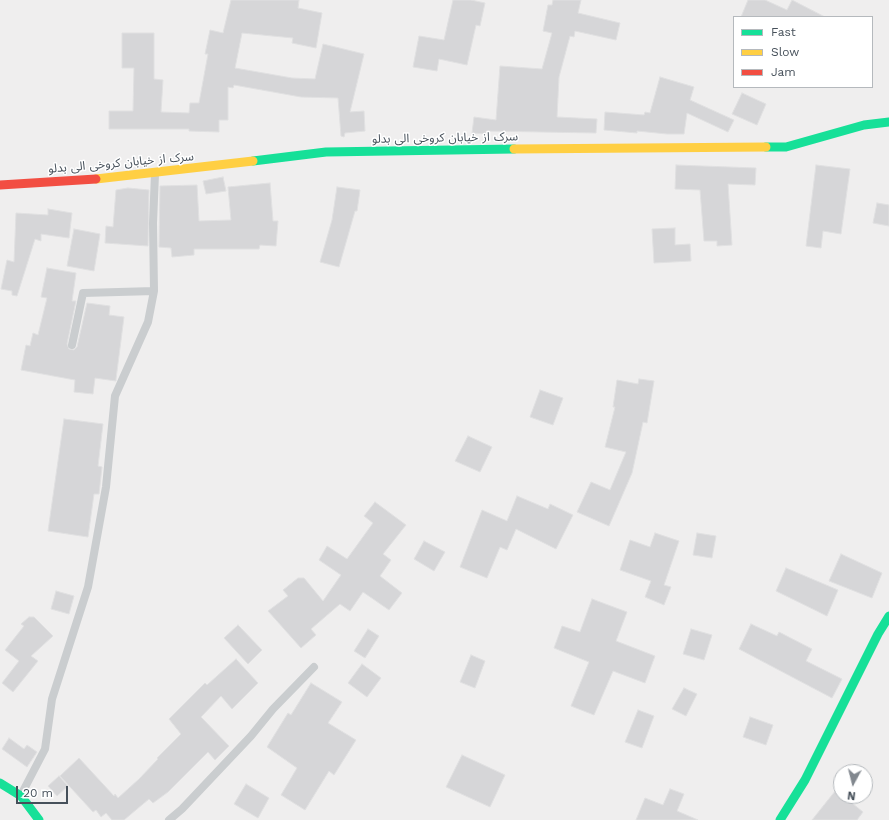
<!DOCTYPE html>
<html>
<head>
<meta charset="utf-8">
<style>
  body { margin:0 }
  #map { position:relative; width:889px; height:820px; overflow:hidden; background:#efeeee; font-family:"Work Sans",sans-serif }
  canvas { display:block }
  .legend { position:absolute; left:733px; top:16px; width:140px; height:72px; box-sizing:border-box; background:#fff; border:1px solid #b5b9bd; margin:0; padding:5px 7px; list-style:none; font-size:12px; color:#46505a }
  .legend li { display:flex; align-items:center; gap:8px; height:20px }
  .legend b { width:20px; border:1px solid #b5b9bd }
  .north { position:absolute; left:833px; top:764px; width:40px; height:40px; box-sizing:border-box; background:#fff; border:1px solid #b5b9bd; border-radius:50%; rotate:187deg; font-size:11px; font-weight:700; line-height:16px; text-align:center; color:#46505a }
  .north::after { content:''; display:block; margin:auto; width:14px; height:18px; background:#81878e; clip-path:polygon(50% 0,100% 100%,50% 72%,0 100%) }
  .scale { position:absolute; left:16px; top:786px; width:52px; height:18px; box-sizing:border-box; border:2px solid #46505a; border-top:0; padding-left:5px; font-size:12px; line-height:14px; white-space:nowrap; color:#46505a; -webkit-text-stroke:3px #fff; paint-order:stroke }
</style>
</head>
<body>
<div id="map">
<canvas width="889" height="820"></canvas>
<ul class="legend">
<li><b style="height:5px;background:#16e098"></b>Fast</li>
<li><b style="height:5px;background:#ffcf43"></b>Slow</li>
<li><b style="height:5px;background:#f24e42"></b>Jam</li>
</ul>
<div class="north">N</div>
<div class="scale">20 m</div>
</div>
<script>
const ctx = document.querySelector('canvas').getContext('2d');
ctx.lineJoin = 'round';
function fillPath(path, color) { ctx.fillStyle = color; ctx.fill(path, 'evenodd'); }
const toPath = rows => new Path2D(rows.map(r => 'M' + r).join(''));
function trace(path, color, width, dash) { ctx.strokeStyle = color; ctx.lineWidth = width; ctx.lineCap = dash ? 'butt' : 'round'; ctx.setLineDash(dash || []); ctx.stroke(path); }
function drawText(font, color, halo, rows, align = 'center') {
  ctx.font = font + ' "Work Sans","Noto Sans Arabic",sans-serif'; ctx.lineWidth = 3; ctx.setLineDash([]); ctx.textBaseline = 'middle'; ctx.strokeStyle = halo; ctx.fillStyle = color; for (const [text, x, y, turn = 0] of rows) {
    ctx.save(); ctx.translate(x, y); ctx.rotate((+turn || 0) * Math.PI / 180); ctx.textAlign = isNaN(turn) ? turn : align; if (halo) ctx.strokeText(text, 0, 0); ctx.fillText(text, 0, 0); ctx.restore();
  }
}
const building = toPath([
  [231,0,299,0,298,8,322,13,316,48,292,43,293,38,242,33,235,68,292,78,315,79,323,44,364,54,350,112,364,111,365,131,345,133,344,137,341,136,338,98,301,97,234,85,233,88,228,87,228,120,219,120,219,132,189,131,189,129,109,129,109,111,133,111,134,68,122,68,122,33,154,33,154,79,163,80,161,112,189,113,190,103,199,103,208,54,205,54,210,30,223,33,231,0],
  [453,0,471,0,485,3,480,26,476,25,467,65,439,59,437,71,413,67,419,36,444,40,453,0],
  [553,0,581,0,578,13,620,23,616,40,575,31,574,37,570,36,559,77,557,117,597,119,596,133,486,131,486,134,472,133,474,117,496,120,500,66,542,69,552,33,543,31,548,5,552,5,553,0],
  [748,0,765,0,787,10,792,0,825,17,741,17,748,0],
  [660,77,694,87,690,100,734,120,728,132,687,113,684,134,667,134,637,131,637,133,604,130,605,112,644,115,645,112,650,113,660,77],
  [742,93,766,104,757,125,732,114,742,93],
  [676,165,756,168,755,185,728,184,732,245,717,246,717,241,704,241,700,190,675,189,676,165],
  [816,165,850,169,841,234,823,231,821,248,806,246,816,165],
  [223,177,226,191,206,194,203,181,223,177],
  [270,183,273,221,278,221,276,246,260,245,259,249,194,249,194,255,172,257,171,248,159,247,160,186,197,185,199,221,231,220,228,187,270,183],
  [337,187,360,190,357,211,355,211,339,267,320,262,332,220,337,187],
  [128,188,149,190,148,246,105,243,106,226,113,227,116,190,128,188],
  [877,203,889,205,889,226,873,223,877,203],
  [48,209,72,213,69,238,41,234,41,241,35,239,17,296,12,295,12,291,1,289,7,260,14,262,16,213,48,215,48,209],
  [675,228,675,245,690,244,691,261,654,263,652,229,675,228],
  [74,229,100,234,94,271,67,266,74,229],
  [47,268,76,273,72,301,76,301,67,344,69,349,74,350,77,347,87,303,110,306,109,315,124,317,116,379,116,381,95,378,93,394,74,392,75,380,21,370,26,345,30,346,33,333,38,335,47,298,41,297,47,268],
  [639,379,654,381,647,423,643,422,632,473,609,526,577,512,591,482,610,490,626,452,605,447,615,407,613,407,617,380,638,384,639,379],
  [540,390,563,398,553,425,530,417,540,390],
  [64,419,103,424,98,466,102,467,99,494,94,494,88,537,48,531,64,419],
  [468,436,492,447,480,472,455,461,468,436],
  [517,496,548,509,550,504,573,515,556,549,516,529,507,550,500,547,487,578,460,567,482,510,507,521,517,496],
  [375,502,406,525,383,554,391,560,380,576,402,593,389,610,363,592,350,611,340,604,311,629,316,635,301,648,268,611,288,596,283,590,298,578,304,578,323,601,341,575,319,560,327,546,347,559,373,523,364,516,375,502],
  [655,533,679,541,664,585,671,587,664,605,645,597,651,581,620,570,630,540,650,547,655,533],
  [697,533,716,536,712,558,693,555,697,533],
  [424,541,445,552,434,571,414,559,424,541],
  [841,554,882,573,872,598,829,581,841,554],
  [786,568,838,590,827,616,776,591,786,568],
  [56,591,74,596,69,614,51,609,56,591],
  [592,599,627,612,616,641,655,656,645,683,613,671,594,715,571,706,589,662,554,648,562,626,580,632,592,599],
  [29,617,34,617,53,636,31,656,38,661,13,692,2,683,19,661,5,650,24,626,21,624,29,617],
  [751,624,777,636,779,632,812,649,806,661,842,679,832,698,739,649,751,624],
  [238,625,262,650,248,664,224,638,238,625],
  [368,629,379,636,365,658,354,651,368,629],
  [691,629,712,635,704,660,683,654,691,629],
  [471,655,485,661,475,688,460,682,471,655],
  [236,659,258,683,232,709,221,696,201,717,229,746,215,760,208,752,168,792,153,803,149,799,124,820,112,820,106,813,101,817,96,810,93,812,60,776,79,758,114,796,115,794,118,798,139,779,158,759,157,758,181,734,169,719,205,683,207,685,236,659],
  [362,664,381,678,367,697,348,683,362,664],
  [311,683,342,702,328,723,356,740,334,775,329,771,305,810,281,795,297,768,267,747,288,713,291,715,311,683],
  [684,688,697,694,686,716,672,709,684,688],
  [638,710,654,716,642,748,625,742,638,710],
  [750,717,773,725,766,745,743,737,750,717],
  [9,738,24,749,27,745,37,752,27,767,2,749,9,738],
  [462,755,505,775,490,807,446,787,462,755],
  [59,776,68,786,57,796,48,786,59,776],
  [246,784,269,798,258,818,234,804,246,784],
  [670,789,684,794,677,811,698,820,636,820,645,798,663,805,670,789],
  [836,790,863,812,857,820,812,820,836,790]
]);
const lane = toPath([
  [72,345,83,293,154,291],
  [21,795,45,749,52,699,88,587,106,487,115,396,148,322,154,291,153,223,155,174],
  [169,820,182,809,251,736,273,709,314,667]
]);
const fast = toPath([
  [766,147,786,147,864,125,889,122],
  [253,161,326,152,514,149],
  [0,783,21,796,39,820],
  [780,820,805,780,878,634,889,616]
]);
const slow = toPath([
  [514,149,766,147],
  [96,179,253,161]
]);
const jam = toPath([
  [0,185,96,179]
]);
const streetNames = [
  ["سرک از خیابان کروخی الی بدلو",445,138,-1],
  ["سرک از خیابان کروخی الی بدلو",121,163,-5]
];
fillPath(building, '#d6d6d8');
trace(building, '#e0e0e1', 1);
trace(lane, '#cacdcf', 8);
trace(fast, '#16e098', 9);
trace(slow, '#ffcf43', 9);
trace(jam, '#f24e42', 9);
drawText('12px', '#46505a', '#fff', streetNames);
</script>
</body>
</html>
